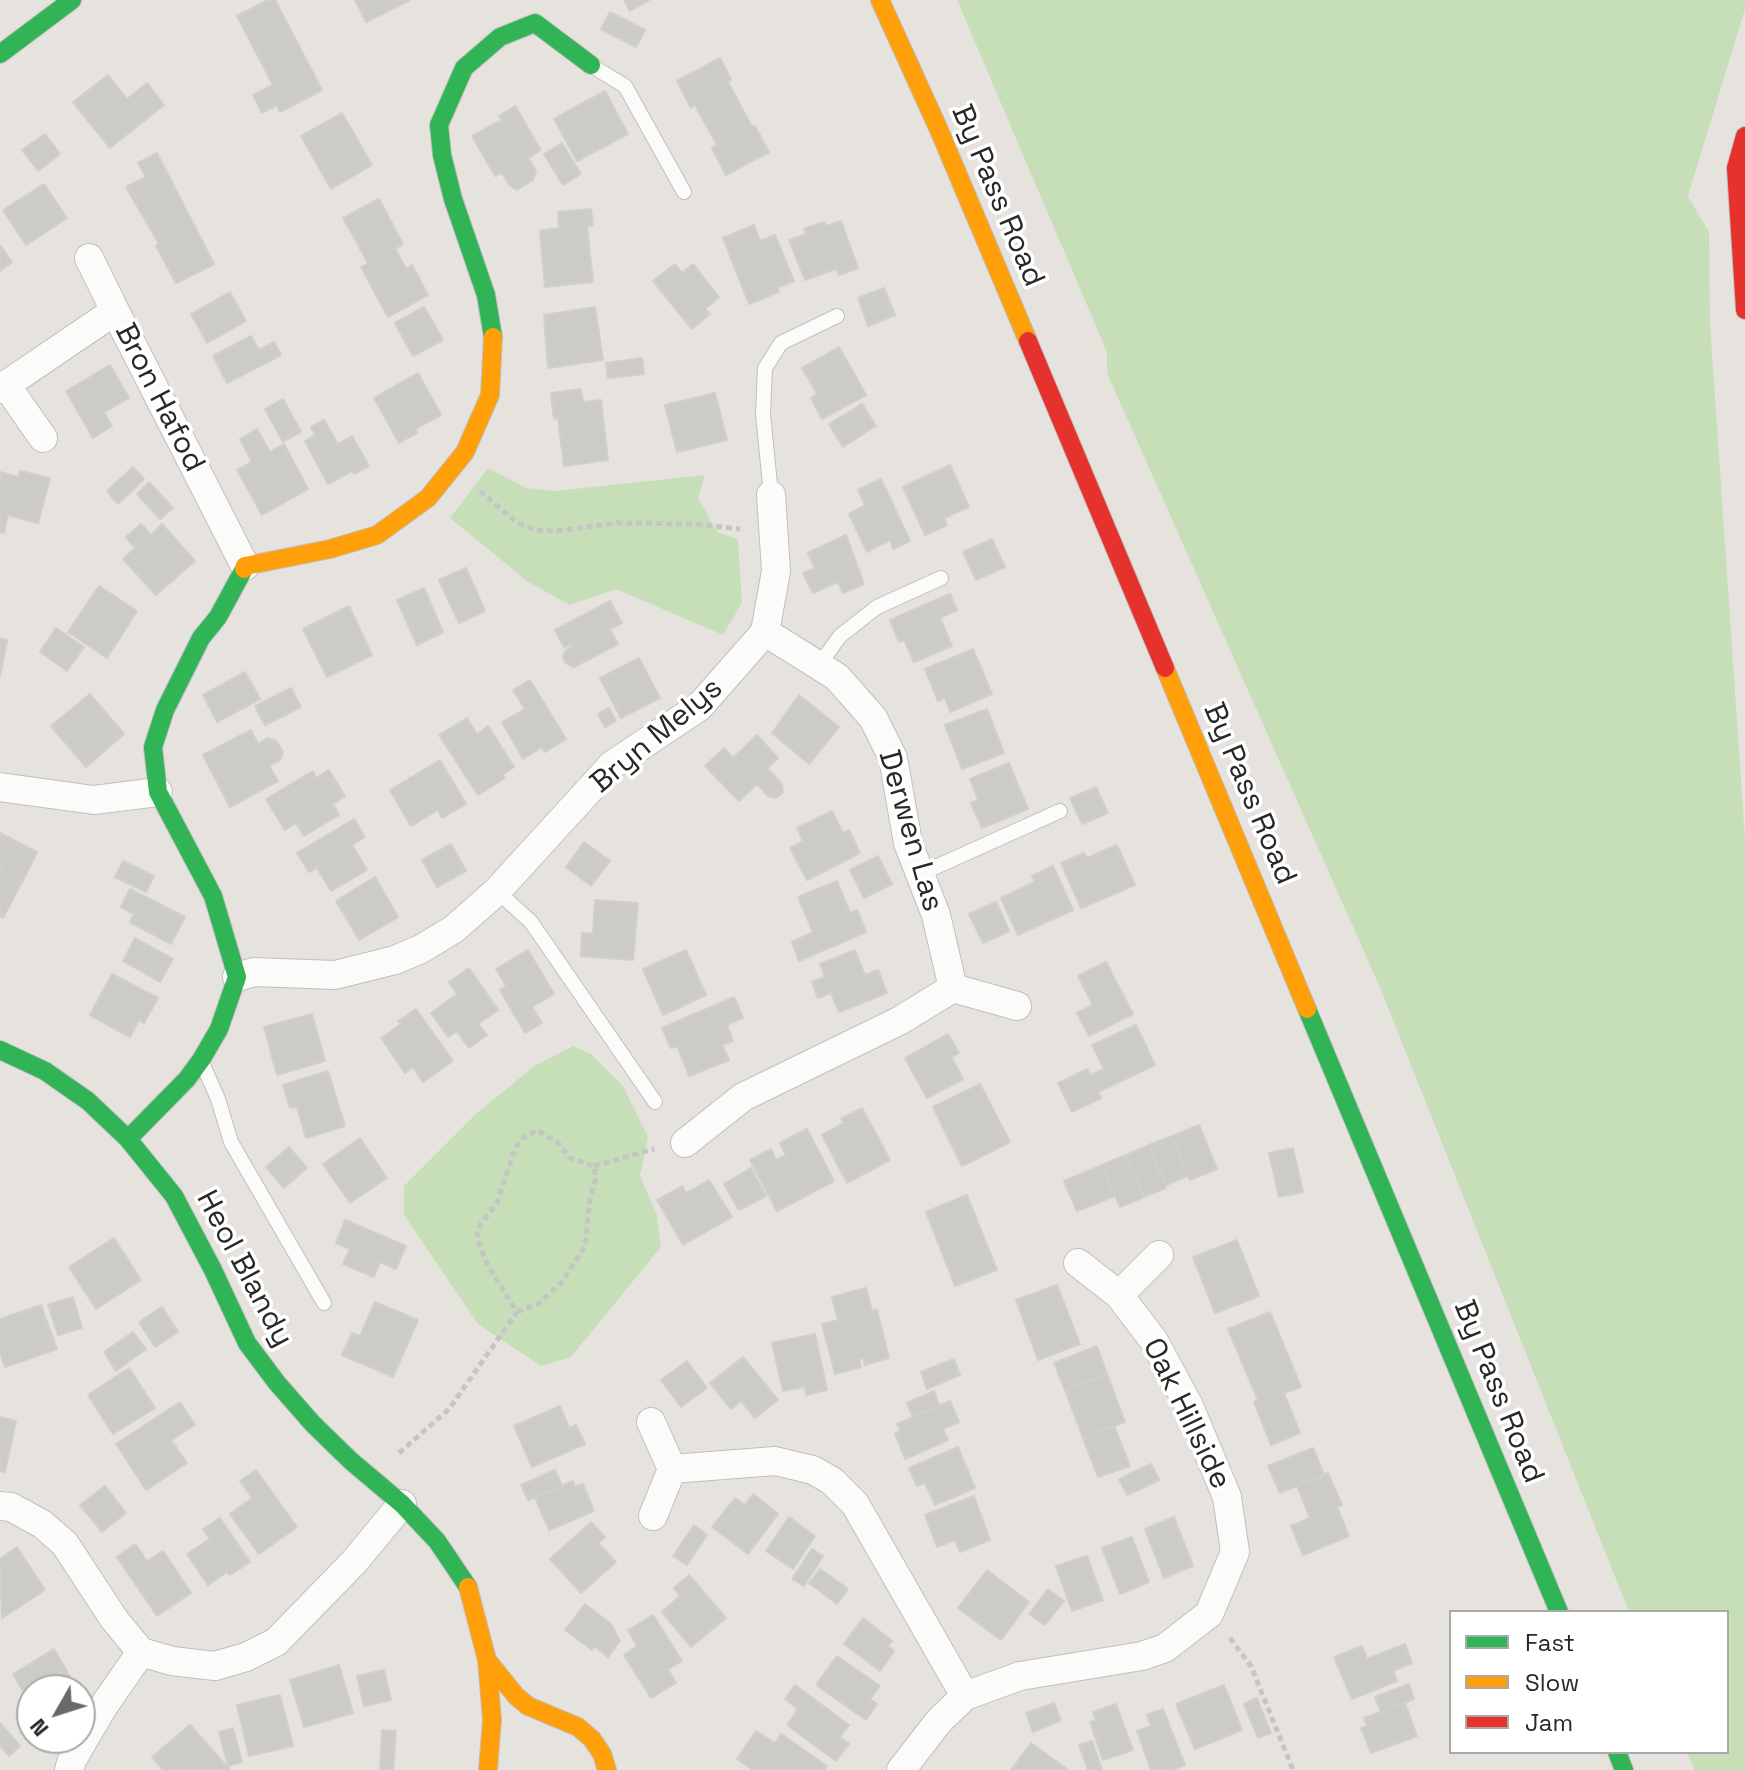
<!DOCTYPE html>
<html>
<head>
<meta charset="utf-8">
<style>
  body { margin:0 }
  #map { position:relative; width:1745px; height:1770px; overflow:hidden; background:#e6e3de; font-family:"Space Grotesk",sans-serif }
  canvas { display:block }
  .legend { position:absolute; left:1449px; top:1610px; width:280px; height:144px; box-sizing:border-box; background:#fff; border:2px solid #a9a9a9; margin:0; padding:10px 14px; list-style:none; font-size:24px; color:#282828 }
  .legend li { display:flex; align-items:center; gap:16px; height:40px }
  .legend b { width:40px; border:2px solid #a9a9a9 }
  .north { position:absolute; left:16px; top:1674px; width:80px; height:80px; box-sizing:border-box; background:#fff; border:2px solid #a9a9a9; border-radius:50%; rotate:231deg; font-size:22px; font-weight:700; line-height:32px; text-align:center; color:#282828 }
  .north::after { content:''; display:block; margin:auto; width:28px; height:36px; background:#6a6968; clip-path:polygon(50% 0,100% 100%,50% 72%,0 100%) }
</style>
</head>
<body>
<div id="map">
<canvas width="1745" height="1770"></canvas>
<ul class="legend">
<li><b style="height:10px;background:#30b455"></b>Fast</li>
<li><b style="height:10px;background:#ff9f0a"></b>Slow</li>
<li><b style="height:10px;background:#e5322d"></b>Jam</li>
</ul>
<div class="north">N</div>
</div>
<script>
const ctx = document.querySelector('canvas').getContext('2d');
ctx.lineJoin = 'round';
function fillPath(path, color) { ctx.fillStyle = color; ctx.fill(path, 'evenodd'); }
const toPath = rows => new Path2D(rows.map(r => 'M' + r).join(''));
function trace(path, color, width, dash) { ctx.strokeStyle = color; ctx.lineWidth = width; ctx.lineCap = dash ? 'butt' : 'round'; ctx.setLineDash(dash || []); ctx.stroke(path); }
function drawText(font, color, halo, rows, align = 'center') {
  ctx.font = font + ' "Space Grotesk",sans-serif'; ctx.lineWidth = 7; ctx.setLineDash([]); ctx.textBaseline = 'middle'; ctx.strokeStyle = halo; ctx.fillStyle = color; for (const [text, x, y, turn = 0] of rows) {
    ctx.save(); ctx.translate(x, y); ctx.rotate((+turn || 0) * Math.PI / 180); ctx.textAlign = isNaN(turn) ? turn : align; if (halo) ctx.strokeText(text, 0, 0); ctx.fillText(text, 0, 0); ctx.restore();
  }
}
const green = toPath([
  [957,0,1745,0,1745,9,1688,196,1709,232,1710,323,1745,839,1745,1770,1695,1770,1687,1752,1727,1752,1727,1612,1629,1612,1379,985,1107,373,1107,352],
  [488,468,526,488,555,491,705,475,698,498,717,532,738,539,742,603,723,635,616,589,570,605,528,582,450,518],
  [573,1046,591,1054,623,1086,648,1137,640,1176,657,1216,661,1247,571,1357,541,1366,478,1324,404,1215,404,1186,477,1113,533,1067]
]);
const building = toPath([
  [268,0,275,0,322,90,280,112,277,105,262,113,253,95,273,85,237,16,268,0],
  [355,0,410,0,366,22,355,0],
  [624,0,649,0,630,11,624,0],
  [610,12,645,30,636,47,601,29,610,12],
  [720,58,731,80,728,82,752,127,755,126,769,152,726,175,712,148,717,145,695,105,691,108,677,81,720,58],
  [108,75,127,99,147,83,164,105,110,148,73,102,108,75],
  [605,91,628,134,577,161,554,119,605,91],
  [515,106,541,150,528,158,536,171,533,180,517,190,510,186,502,173,495,176,472,136,502,120,499,116,515,106],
  [342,113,372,165,331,189,301,136,342,113],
  [45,134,60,154,38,171,22,150,45,134],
  [562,143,581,174,563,185,544,154,562,143],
  [157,153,214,264,176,283,156,246,159,244,126,187,146,177,138,163,157,153],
  [44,184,67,218,26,245,3,210,44,184],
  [379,199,403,244,368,263,343,218,379,199],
  [591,209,593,226,587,226,593,282,545,287,540,231,559,228,558,212,591,209],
  [841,221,858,268,839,275,836,269,805,280,789,240,806,234,804,229,824,222,826,226,841,221],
  [754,225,760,241,775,235,794,281,777,288,779,292,749,304,723,238,754,225],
  [0,245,12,262,0,271,0,245],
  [395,248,406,269,412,265,428,295,388,317,361,267,395,248],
  [675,264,682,273,693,264,719,297,705,309,710,314,692,329,653,281,675,264],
  [884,288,895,315,868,326,858,298,884,288],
  [230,292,246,321,207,343,191,314,230,292],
  [424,307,443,340,413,356,395,323,424,307],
  [595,307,603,360,548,368,544,315,595,307],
  [251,336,259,350,274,342,281,355,227,383,213,356,251,336],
  [839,347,866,395,822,419,811,398,817,394,802,368,839,347],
  [642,358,644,374,608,378,606,363,642,358],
  [110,365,129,398,104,412,112,426,93,438,66,391,110,365],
  [418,373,441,415,415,429,417,433,399,443,374,398,418,373],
  [581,389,583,402,601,400,608,460,564,466,558,418,554,419,551,393,581,389],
  [715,393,727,440,677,452,665,405,715,393],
  [283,399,301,432,283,442,265,409,283,399],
  [862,404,876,426,843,447,829,424,862,404],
  [324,420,338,444,352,436,369,466,354,474,352,471,328,484,305,441,315,435,311,427,324,420],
  [257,429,270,452,284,444,308,489,262,515,237,470,252,462,240,439,257,429],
  [950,465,969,507,944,518,947,525,925,535,903,487,950,465],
  [133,467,144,479,118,504,107,491,133,467],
  [20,471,50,478,38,523,8,515,4,533,0,532,0,472,19,477,20,471],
  [881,479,910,541,893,549,890,540,867,552,849,514,865,505,858,490,881,479],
  [149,482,173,508,160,519,137,494,149,482],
  [141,524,151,535,162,524,195,561,156,595,123,559,135,548,126,537,141,524],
  [846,535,864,584,843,593,838,582,813,593,803,573,815,568,808,553,846,535],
  [992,539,1005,567,976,580,963,552,992,539],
  [466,568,485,611,459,623,439,580,466,568],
  [99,586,137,611,107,658,68,632,99,586],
  [424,588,443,632,417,645,397,600,424,588],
  [950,594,957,610,940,618,952,646,914,662,904,640,899,642,890,620,950,594],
  [610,601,622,623,610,629,618,644,574,667,566,663,563,657,566,650,573,646,572,644,564,647,555,630,610,601],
  [349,606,372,655,327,677,303,629,349,606],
  [56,628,84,647,67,671,40,652,56,628],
  [0,639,7,640,0,676,0,639],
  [973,649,992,694,950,712,945,698,938,701,925,669,973,649],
  [639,658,660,698,621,718,600,678,639,658],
  [245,672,260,699,217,722,203,695,245,672],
  [530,680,566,739,545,752,542,747,523,759,502,722,525,709,513,690,530,680],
  [291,688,301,707,265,725,255,706,291,688],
  [90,694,124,734,86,767,51,726,90,694],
  [799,695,839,727,809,764,772,733,799,695],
  [609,708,616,721,605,727,598,714,609,708],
  [987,709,1004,753,962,769,945,725,987,709],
  [467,718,477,734,488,726,514,767,502,775,505,778,478,795,439,735,467,718],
  [251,730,258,744,268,738,277,742,283,752,280,760,269,766,278,781,230,807,203,755,251,730],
  [757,735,778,758,767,768,782,784,783,792,776,798,768,796,757,784,739,801,705,766,724,748,733,758,757,735],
  [440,760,466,804,442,818,438,810,411,826,390,790,440,760],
  [1009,763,1028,809,982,828,971,803,978,800,970,779,1009,763],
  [329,770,345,796,333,804,339,815,304,836,296,823,285,830,266,799,313,771,316,778,329,770],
  [1096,787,1108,813,1082,824,1070,798,1096,787],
  [832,811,843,833,849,830,860,853,807,880,790,848,803,841,797,828,832,811],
  [354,819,365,837,352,845,367,870,331,891,317,868,309,872,297,853,354,819],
  [0,833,37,852,22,882,0,870,0,833],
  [584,842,610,861,591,886,566,867,584,842],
  [451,844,466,871,437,887,422,860,451,844],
  [1117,845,1135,885,1081,908,1061,863,1084,853,1087,858,1117,845],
  [878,856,892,884,864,898,850,870,878,856],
  [123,861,154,876,146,892,115,877,123,861],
  [1053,866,1073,910,1018,935,1001,898,1035,882,1032,876,1053,866],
  [0,870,22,882,3,918,0,916,0,870],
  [375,877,398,917,359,940,336,901,375,877],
  [837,881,850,913,857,910,866,932,799,961,792,942,813,932,798,897,837,881],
  [130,889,185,917,171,944,130,922,134,914,121,907,130,889],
  [595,900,638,903,633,960,581,956,582,933,593,934,595,900],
  [996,902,1009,931,983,943,969,914,996,902],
  [135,938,173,959,160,982,123,961,135,938],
  [528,950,554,994,532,1007,542,1023,525,1033,500,990,506,986,496,969,528,950],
  [686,950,706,995,663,1015,643,969,686,950],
  [855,950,865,975,878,970,887,993,839,1012,831,993,818,998,812,982,825,977,820,964,855,950],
  [1106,962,1133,1014,1089,1036,1077,1013,1093,1005,1078,976,1106,962],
  [469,968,498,1010,478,1024,487,1035,469,1048,457,1031,448,1037,431,1013,457,994,449,982,469,968],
  [112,974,158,998,144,1023,139,1020,130,1037,90,1015,112,974],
  [734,997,743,1018,727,1025,733,1041,722,1045,729,1060,689,1076,677,1046,671,1048,662,1028,734,997],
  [416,1009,453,1061,423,1082,413,1067,405,1073,381,1038,401,1024,398,1021,416,1009],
  [312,1014,325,1061,277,1075,264,1027,312,1014],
  [1136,1025,1155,1065,1098,1092,1101,1098,1072,1112,1058,1083,1088,1069,1090,1075,1104,1069,1092,1045,1136,1025],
  [948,1034,959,1053,951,1057,963,1079,927,1098,905,1058,948,1034],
  [328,1071,345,1126,306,1138,297,1107,290,1108,283,1085,328,1071],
  [980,1084,1010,1142,962,1166,933,1107,980,1084],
  [862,1108,890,1160,847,1183,822,1135,844,1123,841,1119,862,1108],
  [1199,1125,1217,1169,1190,1180,1172,1136,1199,1125],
  [807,1129,834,1181,777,1211,750,1160,771,1149,776,1160,786,1155,780,1143,807,1129],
  [1172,1136,1188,1176,1166,1185,1149,1145,1172,1136],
  [360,1138,387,1178,350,1203,323,1164,360,1138],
  [1149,1145,1166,1188,1144,1197,1126,1155,1149,1145],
  [289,1147,307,1168,284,1188,266,1167,289,1147],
  [1293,1148,1303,1192,1279,1197,1269,1153,1293,1148],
  [1126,1155,1144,1197,1120,1207,1102,1165,1126,1155],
  [1102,1165,1115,1196,1077,1211,1064,1181,1102,1165],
  [751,1168,766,1196,739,1210,724,1184,751,1168],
  [709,1180,732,1217,683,1245,657,1200,682,1186,686,1193,709,1180],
  [967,1195,997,1270,955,1286,926,1212,967,1195],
  [345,1220,406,1246,396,1269,380,1262,374,1277,343,1264,350,1249,336,1243,345,1220],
  [114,1238,141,1280,96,1309,69,1267,114,1238],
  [1237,1240,1259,1296,1215,1313,1193,1257,1237,1240],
  [1057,1285,1080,1344,1038,1360,1016,1300,1057,1285],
  [866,1288,872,1311,877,1310,889,1358,865,1365,863,1358,859,1359,861,1367,835,1374,822,1324,838,1320,832,1297,866,1288],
  [73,1297,82,1328,58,1335,48,1305,73,1297],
  [375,1302,418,1320,393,1377,342,1355,352,1333,360,1336,375,1302],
  [41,1305,57,1349,5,1367,0,1353,0,1319,41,1305],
  [162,1307,178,1332,155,1347,139,1322,162,1307],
  [1270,1312,1301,1387,1284,1393,1300,1433,1271,1445,1254,1402,1258,1400,1228,1329,1270,1312],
  [133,1332,146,1349,116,1371,104,1352,133,1332],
  [815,1334,827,1390,806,1395,805,1387,783,1391,772,1343,815,1334],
  [1097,1346,1107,1374,1065,1390,1054,1363,1097,1346],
  [743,1357,778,1400,755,1418,741,1401,731,1409,710,1383,743,1357],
  [954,1359,960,1375,927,1389,921,1372,954,1359],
  [687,1361,707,1388,681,1407,661,1380,687,1361],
  [129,1368,155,1408,113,1434,88,1395,129,1368],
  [1107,1374,1125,1422,1083,1438,1065,1390,1107,1374],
  [934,1391,939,1405,913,1417,907,1403,934,1391],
  [950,1401,959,1422,943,1429,948,1440,905,1459,895,1434,901,1431,897,1424,950,1401],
  [180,1402,195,1425,171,1440,187,1463,146,1490,116,1444,180,1402],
  [560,1406,569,1428,576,1425,585,1444,532,1467,514,1426,560,1406],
  [0,1417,16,1421,5,1472,0,1471,0,1417],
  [1114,1426,1130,1466,1098,1477,1083,1438,1114,1426],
  [958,1447,975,1488,935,1505,925,1483,917,1486,909,1468,958,1447],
  [1313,1448,1324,1475,1280,1493,1268,1466,1313,1448],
  [1151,1464,1159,1480,1127,1495,1119,1479,1151,1464],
  [256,1470,297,1527,259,1554,230,1514,252,1498,240,1481,256,1470],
  [555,1470,562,1486,528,1500,521,1485,555,1470],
  [1328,1473,1342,1505,1337,1507,1349,1536,1303,1555,1291,1526,1310,1518,1297,1486,1328,1473],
  [573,1481,575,1487,583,1484,594,1511,549,1530,535,1497,573,1481],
  [105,1486,126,1513,102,1532,80,1505,105,1486],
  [753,1494,778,1514,748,1554,712,1527,735,1498,745,1505,753,1494],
  [974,1496,990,1540,960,1552,955,1540,937,1547,925,1515,974,1496],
  [789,1517,815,1536,793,1569,766,1551,789,1517],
  [1174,1517,1193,1566,1164,1578,1145,1529,1174,1517],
  [220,1518,250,1562,230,1575,227,1572,208,1585,187,1554,210,1539,203,1529,220,1518],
  [591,1522,605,1537,598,1543,616,1562,581,1593,550,1559,591,1522],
  [694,1525,707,1535,687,1565,673,1556,694,1525],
  [1132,1537,1149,1582,1120,1594,1102,1548,1132,1537],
  [135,1544,147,1561,163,1551,191,1593,157,1616,117,1557,135,1544],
  [17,1547,45,1590,2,1618,0,1559,17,1547],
  [812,1549,823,1556,804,1586,792,1579,812,1549],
  [1087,1556,1103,1600,1072,1611,1056,1566,1087,1556],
  [820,1569,848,1589,837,1604,809,1583,820,1569],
  [987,1570,1029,1602,1001,1640,958,1608,987,1570],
  [689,1575,726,1618,691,1647,662,1612,680,1596,674,1588,689,1575],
  [1048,1589,1064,1601,1045,1625,1029,1614,1048,1589],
  [585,1604,611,1624,620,1641,608,1657,594,1646,592,1650,565,1630,585,1604],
  [653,1615,682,1661,668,1669,676,1683,651,1698,624,1655,637,1646,628,1630,653,1615],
  [863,1618,892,1641,888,1646,894,1651,880,1671,844,1644,863,1618],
  [1405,1644,1412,1663,1393,1671,1397,1681,1352,1699,1334,1657,1362,1646,1367,1659,1405,1644],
  [54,1649,78,1690,32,1690,32,1706,13,1674,54,1649],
  [837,1656,880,1686,870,1699,877,1704,866,1720,816,1685,837,1656],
  [339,1665,353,1713,304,1727,290,1680,339,1665],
  [384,1670,391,1700,364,1706,357,1676,384,1670],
  [1409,1684,1414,1699,1381,1712,1375,1697,1409,1684],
  [795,1685,849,1725,840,1737,849,1744,836,1761,787,1725,798,1709,785,1699,795,1685],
  [1224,1685,1242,1730,1195,1749,1176,1704,1224,1685],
  [280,1695,293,1746,249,1756,237,1705,280,1695],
  [1257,1698,1271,1733,1258,1738,1244,1704,1257,1698],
  [1054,1703,1061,1720,1033,1732,1026,1713,1054,1703],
  [1405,1703,1417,1736,1371,1753,1361,1728,1367,1726,1364,1718,1405,1703],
  [1116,1704,1133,1750,1103,1760,1090,1722,1096,1720,1093,1712,1116,1704],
  [1163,1709,1185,1765,1171,1770,1151,1770,1137,1731,1151,1726,1147,1715,1163,1709],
  [0,1723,20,1746,9,1756,0,1746,0,1723],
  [190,1725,230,1770,163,1770,152,1757,190,1725],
  [233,1728,242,1762,228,1766,219,1732,233,1728],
  [382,1730,396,1731,393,1770,380,1770,382,1730],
  [756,1731,775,1743,781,1734,827,1766,825,1770,753,1770,737,1759,756,1731],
  [1092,1741,1102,1770,1088,1770,1079,1745,1092,1741],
  [1031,1743,1068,1770,1011,1770,1031,1743]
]);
const path = toPath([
  [480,491,516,522,534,530,556,531,617,523,694,524,740,529],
  [594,1166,654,1149],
  [399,1453,449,1409,517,1312,487,1264,478,1241,477,1229,497,1203,515,1148,523,1138,537,1130,558,1143,570,1158,594,1166,596,1178,590,1198,585,1246,562,1282,538,1304,517,1312],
  [1230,1638,1251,1666,1293,1770]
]);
const lane = toPath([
  [592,66,625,86,684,192],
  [771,495,763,414,765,368,781,343,837,316],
  [819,665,840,636,877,607,941,578],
  [920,874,1060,811],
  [497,891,531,922,655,1102],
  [203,1065,218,1099,231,1142,324,1303]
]);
const street = toPath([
  [89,258,115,311],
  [6,385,43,438],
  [0,389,115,311,245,566],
  [0,787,94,800,158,792],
  [237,977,254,972,335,975,395,960,421,949,454,929,497,891,612,765,699,707,765,632,776,571,771,495],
  [953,988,1017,1006],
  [685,1143,743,1097,899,1021,953,988,936,915,908,843,893,758,873,718,837,677,765,632],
  [1119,1295,1159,1255],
  [651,1422,672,1469],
  [0,1506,11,1507,42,1524,65,1544,114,1619,141,1652],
  [653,1516,672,1469,775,1461,813,1470,832,1481,855,1504,965,1696],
  [69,1770,72,1760,103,1707,141,1652,172,1661,215,1666,246,1657,276,1642,354,1562,402,1504],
  [901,1770,939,1721,965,1696,1020,1676,1142,1656,1165,1648,1209,1614,1235,1552,1227,1497,1189,1406,1154,1341,1119,1295,1078,1263]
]);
const fast = toPath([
  [0,54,72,0],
  [493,337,486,295,453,199,442,155,439,125,464,68,500,37,535,23,591,65],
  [1307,1009,1559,1612],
  [0,1050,45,1071,88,1101,128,1139,174,1196,213,1270,247,1343,277,1383,313,1424,351,1461,402,1504,437,1541,468,1587],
  [128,1139,187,1079,201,1060,219,1029,237,977,213,896,158,792,153,747,165,710,201,638,218,617,244,569],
  [1617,1752,1624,1770]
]);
const slow = toPath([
  [880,0,939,130,1028,341],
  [244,569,245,566,330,549,377,535,428,498,465,452,490,395,493,337],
  [1165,668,1307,1009],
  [468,1587,487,1660,492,1720,488,1770],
  [487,1660,516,1696,528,1706,578,1727,592,1739,602,1754,607,1770]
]);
const jam = toPath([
  [1745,136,1736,168,1745,310],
  [1028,341,1165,668]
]);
const streetNames = [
  ["By Pass Road",997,196,67],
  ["Bron Hafod",159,398,63],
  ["Bryn Melys",657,736,-40],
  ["By Pass Road",1249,794,67],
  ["Derwen Las",910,831,74],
  ["Heol Blandy",244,1269,62],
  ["By Pass Road",1498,1392,68],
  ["Oak Hillside",1186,1414,64]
];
fillPath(green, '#c6dfb9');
fillPath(building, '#cdcbc7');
trace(building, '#d1cfca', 2);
trace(lane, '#c0bfbf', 16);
trace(street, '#c0bfbf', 30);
trace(fast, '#c0bfbf', 20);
trace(slow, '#c0bfbf', 20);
trace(jam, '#c0bfbf', 20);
trace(path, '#c6c5c5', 5, [6, 4]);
trace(lane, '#fbfbfa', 14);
trace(street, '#fbfbfa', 28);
trace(fast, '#30b455', 18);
trace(slow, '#ff9f0a', 18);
trace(jam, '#e5322d', 18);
drawText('30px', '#282828', '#fff', streetNames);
</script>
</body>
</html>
